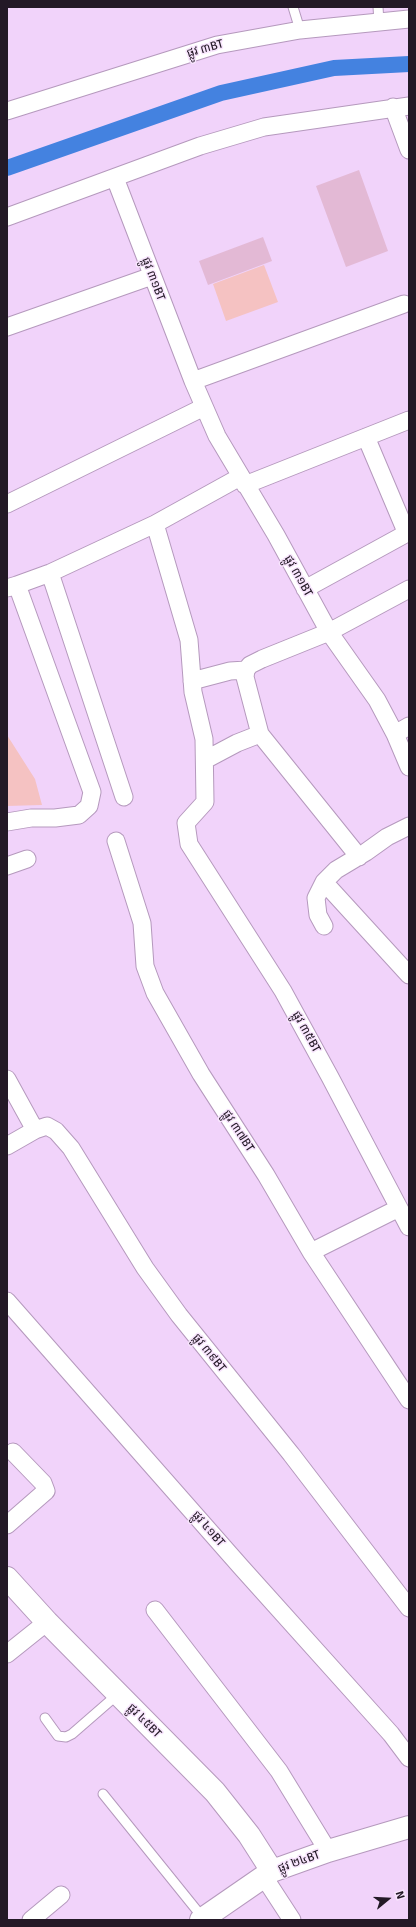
<!DOCTYPE html>
<html>
<head>
<meta charset="utf-8">
<style>
  body { margin:0 }
  #map { position:relative; width:416px; height:1927px; overflow:hidden; background:#f1d3fa; font-family:Signika,sans-serif }
  canvas { display:block }
  .frame { position:absolute; inset:0; border:8px solid #231926; pointer-events:none }
  .north { position:absolute; left:368px; top:1879px; width:40px; height:40px; -webkit-text-stroke:3px #f8e5fd; paint-order:stroke; rotate:72deg; font-size:11px; font-weight:700; line-height:16px; text-align:center; color:#231926 }
  .north::after { content:''; display:block; margin:auto; width:14px; height:18px; background:#231926; clip-path:polygon(50% 0,100% 100%,50% 72%,0 100%) }
</style>
</head>
<body>
<div id="map">
<canvas width="416" height="1927"></canvas>
<div class="frame"></div>
<div class="north">N</div>
</div>
<script>
const ctx = document.querySelector('canvas').getContext('2d');
ctx.lineJoin = 'round';
function fillPath(path, color) { ctx.fillStyle = color; ctx.fill(path, 'evenodd'); }
const toPath = rows => new Path2D(rows.map(r => 'M' + r).join(''));
function trace(path, color, width, dash) { ctx.strokeStyle = color; ctx.lineWidth = width; ctx.lineCap = dash ? 'butt' : 'round'; ctx.setLineDash(dash || []); ctx.stroke(path); }
function drawText(font, color, halo, rows, align = 'center') {
  ctx.font = font + ' Signika,"Noto Sans Khmer",sans-serif'; ctx.lineWidth = 3; ctx.setLineDash([]); ctx.textBaseline = 'middle'; ctx.strokeStyle = halo; ctx.fillStyle = color; for (const [text, x, y, turn = 0] of rows) {
    ctx.save(); ctx.translate(x, y); ctx.rotate((+turn || 0) * Math.PI / 180); ctx.textAlign = isNaN(turn) ? turn : align; if (halo) ctx.strokeText(text, 0, 0); ctx.fillText(text, 0, 0); ctx.restore();
  }
}
const green = toPath([
  [264,265,278,302,226,321,213,284],
  [7,735,35,779,42,805,7,806]
]);
const canal = toPath([
  [7,168,221,93,334,68,409,64]
]);
const building = toPath([
  [359,170,388,251,346,267,316,186],
  [263,237,272,261,208,285,199,261]
]);
const lane = toPath([
  [293,7,300,30],
  [378,7,379,22],
  [45,1718,58,1736,66,1737,72,1734,118,1694],
  [103,1794,203,1918]
]);
const street = toPath([
  [393,107,409,150],
  [7,111,217,45,300,30,409,19],
  [115,178,193,381,217,436,276,535,329,632,377,700,395,734,409,767],
  [7,217,200,146,264,127,409,106],
  [7,327,152,276],
  [193,381,404,304],
  [366,437,407,534],
  [245,485,409,420],
  [7,504,204,407],
  [155,524,189,640,193,692,204,739,205,802,186,823,189,844,283,991,330,1077,409,1227],
  [50,573,124,797],
  [17,585,50,573,155,524,240,477],
  [7,588,17,585,92,792,89,806,79,815,55,818,31,818,7,822],
  [305,589,409,532],
  [192,681,230,671,246,670],
  [395,734,409,726],
  [205,760,237,743,260,734],
  [116,841,142,923,145,966,155,993,201,1074,266,1175,311,1252,409,1400],
  [359,857,260,734,245,677,246,670,250,665,262,659,329,632,409,589],
  [7,866,27,859],
  [324,882,409,975],
  [324,926,318,915,316,898,324,882,336,870,366,852,387,837,409,826],
  [7,1079,35,1130],
  [7,1146,35,1130,47,1126,56,1131,71,1148,145,1268,179,1315,291,1454,409,1608],
  [311,1252,399,1208],
  [7,1301,241,1567,391,1734,409,1758],
  [7,1525,46,1491,43,1483,13,1452],
  [155,1610,279,1771,328,1851],
  [7,1654,47,1622],
  [264,1877,292,1920],
  [31,1920,61,1895]
]);
const secondary = toPath([
  [7,1578,47,1622,215,1792,249,1835,272,1871],
  [201,1920,272,1871,328,1851,409,1827]
]);
const streetNames = [
  ["ផ្លូវ ៣BT",205,49,-16],
  ["ផ្លូវ ៣១BT",153,279,69],
  ["ផ្លូវ ៣១BT",298,576,61],
  ["ផ្លូវ ៣៥BT",306,1032,61],
  ["ផ្លូវ ៣៧BT",238,1131,57],
  ["ផ្លូវ ៣៩BT",209,1353,51],
  ["ផ្លូវ ៤១BT",208,1529,49],
  ["ផ្លូវ ៤៥BT",144,1721,45],
  ["ផ្លូវ ២៤BT",299,1862,-20]
];
fillPath(green, '#f5c2c2');
trace(canal, '#4482e0', 16);
fillPath(building, '#e3b9d5');
trace(lane, '#b599bd', 11);
trace(street, '#b599bd', 19);
trace(secondary, '#b599bd', 24);
trace(lane, '#fff', 9);
trace(street, '#fff', 17);
trace(secondary, '#fff', 22);
drawText('12px', '#231926', '#f8e5fd', streetNames);
</script>
</body>
</html>
